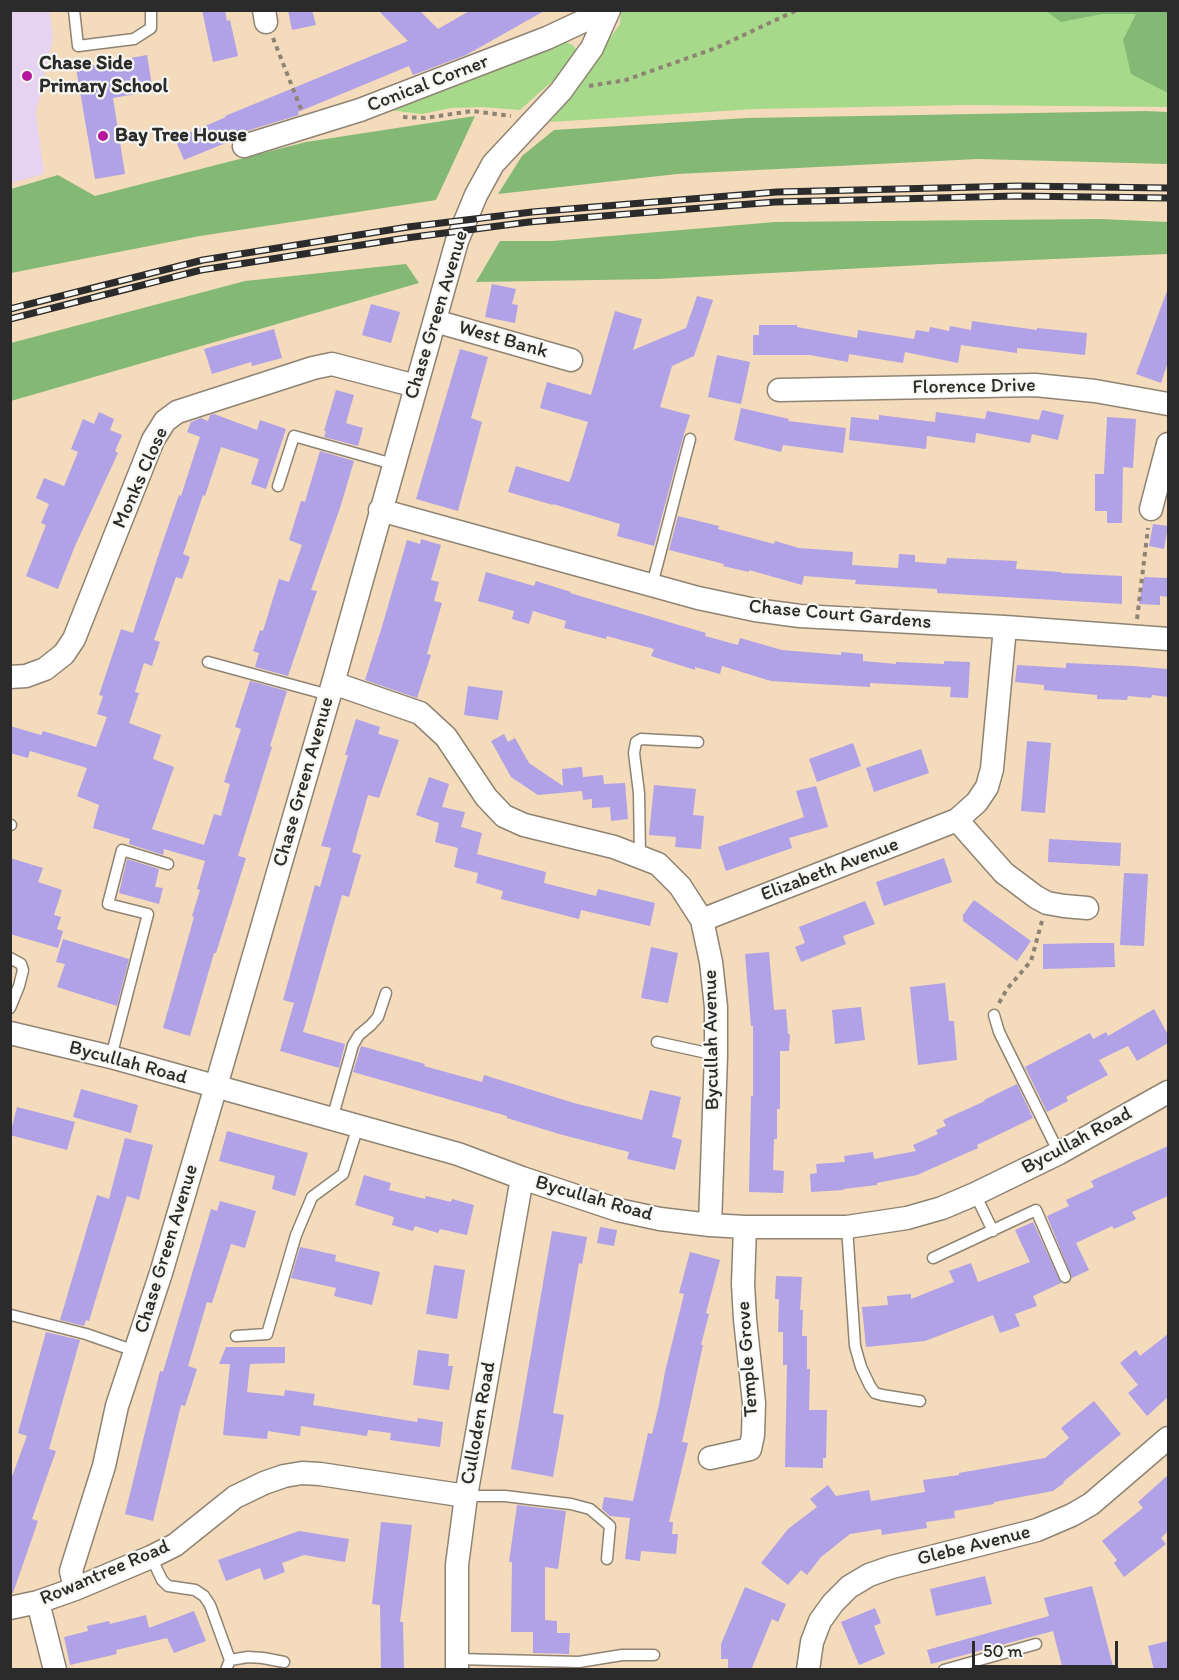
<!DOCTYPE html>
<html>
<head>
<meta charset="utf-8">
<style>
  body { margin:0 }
  #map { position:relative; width:1179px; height:1680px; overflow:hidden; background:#f3dbbb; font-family:Itim,sans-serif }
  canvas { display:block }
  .frame { position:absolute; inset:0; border:12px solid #2b2b2b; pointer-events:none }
  .scale { position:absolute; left:972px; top:1641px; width:146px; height:27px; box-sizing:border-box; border:3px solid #2b2b2b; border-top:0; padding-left:8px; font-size:18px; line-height:21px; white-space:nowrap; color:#2b2b2b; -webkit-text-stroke:4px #f6f6f2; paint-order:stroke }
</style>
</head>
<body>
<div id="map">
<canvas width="1179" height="1680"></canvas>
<div class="frame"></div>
<div class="scale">50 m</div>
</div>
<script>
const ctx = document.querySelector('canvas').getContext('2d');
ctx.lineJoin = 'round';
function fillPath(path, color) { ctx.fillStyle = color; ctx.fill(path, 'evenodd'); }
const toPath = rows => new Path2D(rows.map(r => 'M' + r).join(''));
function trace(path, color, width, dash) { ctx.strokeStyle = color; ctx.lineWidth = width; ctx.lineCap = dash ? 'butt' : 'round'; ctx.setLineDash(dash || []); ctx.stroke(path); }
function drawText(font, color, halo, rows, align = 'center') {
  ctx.font = font + ' Itim,sans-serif'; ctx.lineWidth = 4.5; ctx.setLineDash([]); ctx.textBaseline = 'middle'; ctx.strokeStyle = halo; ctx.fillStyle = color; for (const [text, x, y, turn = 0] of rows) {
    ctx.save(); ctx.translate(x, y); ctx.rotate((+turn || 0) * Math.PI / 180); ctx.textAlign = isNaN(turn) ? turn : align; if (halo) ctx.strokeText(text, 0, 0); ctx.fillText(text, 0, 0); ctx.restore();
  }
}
const built = toPath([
  [11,10,50,11,53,39,36,113,44,174,11,183]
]);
const green = toPath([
  [621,11,1168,11,1168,107,967,105,755,109,550,122,620,24],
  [562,41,573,45,578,52,565,71,541,91,520,110,482,107,451,108,422,114,380,109]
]);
const forest = toPath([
  [1046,11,1168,11,1168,93,1131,74,1123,40,1136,14,1102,14,1061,22],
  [1145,111,1168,112,1168,164,978,159,677,174,498,194,522,156,554,130,747,118],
  [475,116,436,200,200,236,11,273,11,189,58,175,95,196,306,142],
  [1099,219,1168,222,1168,254,940,264,658,279,476,282,500,241,552,241,775,222],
  [406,264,419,283,11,401,11,343,245,281]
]);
const building = toPath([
  [202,10,225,10,227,21,230,20,238,56,213,62],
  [288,10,312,10,316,25,292,30],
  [378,10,419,10,438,29,471,10,546,10,466,55,413,75,409,66,298,112,299,115,240,133,233,140,184,160,175,139,226,117,225,116,408,41],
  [147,55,153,91,113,98,125,174,95,179,76,68],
  [492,284,516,289,512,304,518,305,515,323,485,317],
  [1167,291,1168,291,1168,362,1161,383,1136,374],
  [697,296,713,300,694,356,672,366,660,407,690,415,683,437,654,546,617,536,620,524,553,504,553,505,508,492,516,466,569,482,571,478,588,422,540,408,547,382,591,395,615,311,642,319,633,350,686,328],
  [371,304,400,312,391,343,362,335],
  [972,321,1037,330,1037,328,1087,333,1085,355,1017,348,1017,353,961,345,958,363,905,352,903,363,849,354,848,362,810,355,753,355,753,335,759,335,759,325,797,325,797,327,857,338,858,330,914,339,916,330,929,332,930,327,949,331,950,326,971,330],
  [274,329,282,358,252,366,251,362,212,374,204,349],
  [460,349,488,357,471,418,482,422,458,511,416,499],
  [717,355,750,362,741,404,708,397],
  [336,390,354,395,346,423,363,428,358,446,324,437,326,431,324,431],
  [741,408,789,419,788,421,846,428,843,453,783,445,781,452,734,440],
  [1042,410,1064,415,1058,440,1032,434,1030,443,976,433,975,443,927,436,926,449,849,440,851,417,879,420,879,415,935,422,936,412,985,419,987,411,1039,420],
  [99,412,114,419,110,430,122,435,115,451,118,453,75,546,58,589,26,576,46,525,41,523,49,504,36,498,44,478,64,486,78,452,71,449,83,419,94,424],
  [214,414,257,430,260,420,286,429,266,489,251,484,259,459,221,447,205,496,203,495,183,554,190,557,182,579,176,577,154,640,160,642,152,666,144,663,135,692,139,693,129,723,161,735,153,759,174,767,152,829,204,845,214,814,221,816,230,784,224,782,241,729,235,727,250,681,287,691,270,746,272,747,238,856,246,858,216,953,214,953,190,1036,163,1028,194,917,192,916,200,890,197,889,205,861,164,849,163,855,129,844,130,839,93,828,99,805,77,796,87,768,30,751,28,758,10,753,10,726,41,735,43,731,96,747,107,717,97,714,103,696,99,695,121,629,133,633,161,547,179,495,181,496,200,437,187,432,191,422,201,418,208,421,210,415],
  [1107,417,1136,419,1133,468,1123,467,1122,523,1107,523,1107,511,1095,511,1095,474,1104,474],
  [320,451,354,461,340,508,311,590,317,591,288,676,255,667,259,653,253,651,260,630,263,631,279,579,289,582,302,545,289,540,301,501,305,502],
  [678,516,719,526,718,529,774,544,775,541,799,548,853,552,852,565,898,568,899,554,915,555,915,562,946,564,947,558,1017,561,1016,569,1061,572,1061,573,1122,576,1122,604,937,593,937,589,855,584,856,580,804,576,802,585,749,570,749,572,723,566,724,564,669,550],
  [1153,524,1168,526,1164,549,1149,546],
  [421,539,441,545,431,580,439,582,434,601,442,603,427,654,431,655,417,698,365,680,381,630,407,540,420,544],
  [486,572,534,586,536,581,571,592,570,593,706,633,705,636,738,645,740,638,782,650,841,655,841,652,863,654,863,661,896,664,896,662,944,664,944,661,970,662,968,698,950,697,951,687,870,683,870,687,817,684,771,681,722,666,720,674,695,667,695,670,651,656,654,649,607,636,606,639,564,628,566,621,533,611,529,624,512,619,514,611,478,601],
  [1144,577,1168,578,1168,597,1160,596,1160,605,1139,604],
  [1066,663,1133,666,1168,669,1168,697,1152,695,1151,698,1128,696,1127,700,1097,699,1097,695,1044,690,1044,685,1015,682,1017,665,1066,668],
  [468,686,503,691,498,720,464,715],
  [356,719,380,727,378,734,399,740,379,798,368,795,352,852,361,855,349,897,342,895,303,1032,345,1044,339,1068,280,1051,294,1003,283,1000,315,885,320,887,331,848,321,846,348,755,345,755],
  [504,734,508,742,515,738,529,763,563,786,562,769,582,767,583,777,603,775,604,784,625,783,628,819,611,821,610,807,592,808,592,799,583,800,582,791,538,795,511,777,491,741],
  [1027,741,1051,743,1045,813,1021,811],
  [853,743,861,766,817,782,809,759],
  [921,749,929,773,874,792,866,768],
  [429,777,449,784,442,807,465,812,461,827,482,833,477,854,546,872,544,883,596,896,598,889,655,903,650,926,581,910,579,919,501,899,503,891,476,883,478,873,454,867,458,848,435,842,439,823,416,815],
  [654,785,696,789,693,815,704,816,701,849,675,847,676,837,649,835],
  [816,786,828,827,789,838,792,848,726,871,718,847,804,817,796,791],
  [1049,839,1121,843,1120,866,1048,862],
  [10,858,43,868,38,882,62,890,54,915,61,917,57,929,63,931,58,948,10,934],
  [944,858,952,882,884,906,876,882],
  [127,859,159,869,155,887,163,888,159,904,119,893],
  [1124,873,1148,874,1144,946,1120,945],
  [974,900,1031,941,1017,961,963,921,963,915],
  [865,901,875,924,843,936,846,944,801,962,795,947,805,943,799,927],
  [63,939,129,959,117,1006,57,987,65,964,56,962],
  [1093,943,1114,943,1115,967,1043,969,1043,944],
  [651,947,678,953,668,1003,641,998],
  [769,952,774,1010,786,1009,788,1034,790,1034,789,1051,780,1051,780,1109,777,1109,777,1139,774,1139,773,1170,784,1171,783,1193,749,1192,751,1096,753,1096,753,1026,751,1026,745,954],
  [945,983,949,1021,954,1021,957,1060,918,1065,910,987],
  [861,1007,865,1040,835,1044,832,1010],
  [1154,1009,1168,1035,1168,1043,1137,1061,1128,1046,1099,1060,1108,1075,1066,1097,1068,1101,1047,1112,1025,1067,1090,1033,1093,1039,1106,1032,1108,1036],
  [361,1046,425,1064,424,1066,482,1082,484,1075,574,1103,642,1120,650,1090,681,1097,672,1137,682,1140,675,1170,627,1159,629,1152,559,1134,507,1118,507,1116,353,1072],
  [1017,1084,1033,1118,977,1145,978,1148,917,1175,877,1183,877,1185,843,1189,844,1190,811,1192,810,1174,817,1173,816,1164,845,1162,844,1156,873,1152,874,1159,916,1151,913,1145,938,1134,936,1130,946,1126,943,1120,985,1101,984,1100],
  [81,1089,138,1105,131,1133,73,1117],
  [17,1107,75,1122,67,1150,10,1135],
  [227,1131,308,1153,295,1196,272,1189,275,1176,219,1161],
  [125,1138,153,1145,139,1200,127,1196,89,1321,86,1320,84,1326,60,1320,97,1195,109,1199],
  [1168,1146,1168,1196,1132,1212,1136,1219,1114,1229,1112,1226,1076,1243,1089,1270,1072,1278,1047,1216,1069,1206,1066,1200,1094,1187,1091,1181],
  [364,1175,391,1183,389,1190,425,1199,426,1196,451,1202,452,1199,474,1205,467,1235,440,1229,438,1233,415,1226,413,1231,392,1225,394,1217,355,1205],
  [220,1201,256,1211,245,1248,231,1244,212,1303,207,1302,188,1366,197,1369,185,1406,181,1405,153,1521,125,1514,160,1371,163,1372,211,1209,217,1211],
  [1033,1222,1061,1283,1033,1296,1037,1306,1015,1314,1020,1326,1000,1333,993,1315,925,1341,866,1347,862,1307,888,1305,887,1296,911,1294,911,1299,954,1282,949,1271,971,1263,978,1282,1030,1262,1015,1230],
  [600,1227,617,1230,614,1246,597,1243],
  [552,1231,587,1237,582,1264,579,1263,553,1413,564,1415,553,1477,511,1469],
  [300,1247,336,1255,335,1261,380,1272,372,1305,334,1296,336,1288,291,1278],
  [690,1252,720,1260,706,1313,709,1314,701,1345,703,1345,682,1442,688,1443,669,1522,673,1522,672,1534,678,1534,676,1554,641,1551,640,1561,625,1559,630,1518,610,1516,602,1509,604,1497,633,1501,648,1433,652,1434,659,1405,665,1372,684,1294,679,1293],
  [434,1265,465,1270,457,1319,426,1314],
  [776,1276,802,1277,800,1310,803,1310,802,1336,807,1336,807,1369,810,1369,809,1410,827,1410,826,1458,823,1458,823,1468,785,1467,787,1365,783,1365,783,1332,778,1332,779,1299,775,1299],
  [46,1332,80,1340,49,1449,56,1451,32,1519,38,1521,13,1593,10,1592,10,1482,27,1436,18,1433],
  [1168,1334,1168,1397,1147,1416,1128,1393,1138,1385,1120,1363,1136,1350,1140,1356],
  [226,1347,285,1347,285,1363,250,1364,247,1392,284,1396,285,1390,315,1394,313,1405,417,1422,418,1418,443,1422,440,1447,390,1440,391,1433,368,1430,367,1436,301,1426,300,1436,268,1431,267,1439,223,1435,230,1364,219,1364],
  [418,1350,449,1354,448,1366,453,1366,449,1390,413,1385],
  [1094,1401,1121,1434,1063,1482,1064,1483,1053,1491,994,1502,994,1504,954,1511,955,1518,926,1522,927,1528,882,1535,881,1529,850,1534,821,1557,807,1575,801,1570,788,1585,761,1563,788,1529,817,1507,810,1499,828,1485,836,1496,869,1490,871,1501,925,1492,923,1480,959,1475,959,1473,1045,1458,1069,1438,1061,1428],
  [1168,1475,1168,1531,1161,1538,1166,1544,1124,1577,1114,1563,1117,1560,1102,1541,1143,1508,1138,1502],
  [517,1505,566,1511,558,1569,545,1567,545,1620,557,1621,557,1633,570,1633,569,1654,533,1653,533,1632,511,1632,512,1562,509,1562],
  [381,1522,412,1525,400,1622,403,1622,404,1670,381,1670,380,1605,372,1604],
  [299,1531,349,1539,345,1562,304,1555,282,1563,285,1572,264,1580,260,1568,226,1581,218,1560],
  [985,1576,992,1604,936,1616,930,1589],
  [1092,1586,1114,1670,1063,1670,1053,1631,931,1664,927,1650,1049,1616,1044,1598],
  [745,1587,786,1604,778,1622,772,1619,751,1670,728,1670,728,1659,721,1659,721,1644],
  [875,1608,881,1623,874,1626,885,1654,859,1665,841,1622],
  [194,1611,206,1641,174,1653,167,1638,116,1650,117,1654,70,1665,64,1637,88,1631,87,1626,109,1621,110,1624,146,1615,149,1628],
  [1168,1641,1168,1670,1154,1670,1148,1646]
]);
const path = toPath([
  [273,38,301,109],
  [589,86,626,80,716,48,797,10],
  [403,117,425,118,472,111,511,116],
  [1137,619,1148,528],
  [999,1003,1007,989,1031,961,1042,921]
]);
const lane = toPath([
  [74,10,78,46,134,39,151,28,151,10],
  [278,486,294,436,393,464],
  [652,585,690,439],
  [208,662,329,695],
  [10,825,11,825],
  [640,857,639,793,634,753,636,742,641,739,698,742],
  [10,958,21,964,23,970,19,986,10,1008],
  [994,1015,999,1032,1059,1153],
  [657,1042,716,1055],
  [111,1057,148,914,108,904,122,850,168,864],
  [332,1119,353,1045,359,1035,371,1025,378,1017,386,993],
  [975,1194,993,1231],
  [847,1227,855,1346,861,1367,870,1386,875,1393,882,1395,920,1401],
  [933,1258,1036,1210,1065,1277],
  [10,1316,11,1315,86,1334,135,1351],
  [236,1336,267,1334,296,1235,312,1197,343,1174,358,1126],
  [466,1496,505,1496,571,1504,590,1509,610,1526,607,1559],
  [151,1557,162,1580,168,1586,195,1590,204,1596,210,1605,230,1660],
  [457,1659,579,1662,622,1655,654,1655],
  [226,1670,230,1660,248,1657,263,1658,284,1662],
  [944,1670,1036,1644]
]);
const street = toPath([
  [264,10,266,22],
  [244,146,360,110,547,38,607,10],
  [435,321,571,360],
  [779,390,1035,385,1095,391,1168,404],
  [1151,509,1168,444],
  [380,510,698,598,755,610,800,616,1005,627,1168,639],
  [10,677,26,676,45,669,64,654,74,639,153,440,165,421,177,412,313,368,332,364,416,386],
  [333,683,420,713,446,737,486,797,504,816,524,825,614,847,658,864,680,886,702,920,711,962,716,1007,716,1055,710,1225],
  [957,820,1004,873,1036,897,1047,903,1064,906,1087,908],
  [702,920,957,820,977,802,987,787,992,769,1005,627],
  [10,1033,111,1057,458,1154,522,1178,618,1210,660,1219,710,1225,745,1227,847,1227,907,1218,942,1208,975,1194,1059,1153,1168,1092],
  [710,1458,750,1449,753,1435,754,1403,745,1319,743,1284,745,1227],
  [75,1589,71,1571,104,1466,117,1406,161,1273,216,1086,333,683,457,241,476,195,493,164,561,91,592,48,609,10],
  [38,1602,55,1670],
  [10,1608,38,1602,75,1589,151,1557,175,1545,235,1497,264,1483,284,1476,302,1473,320,1474,466,1496],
  [457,1670,457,1565,466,1496,522,1178],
  [808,1670,812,1642,820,1621,833,1603,849,1587,869,1575,892,1567,1037,1530,1072,1515,1091,1504,1168,1438]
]);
const rail = toPath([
  [10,309,203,260,408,227,532,212,777,192,1018,186,1168,188],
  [10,319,201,270,406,238,529,222,775,202,1016,196,1168,198]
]);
const markers = [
  [27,76,6,"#b5179e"],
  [103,136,6,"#b5179e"]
];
const poiNames = [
  ["Chase Side",39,64],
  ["Primary School",39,87],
  ["Bay Tree House",115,136]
];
const streetNames = [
  ["Conical Corner",428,84,-21],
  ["Chase Green Avenue",437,315,-73],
  ["West Bank",503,340,16],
  ["Florence Drive",974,387,-1],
  ["Monks Close",141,478,-66],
  ["Chase Court Gardens",840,615,5],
  ["Chase Green Avenue",304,782,-74],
  ["Elizabeth Avenue",830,870,-21],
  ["Bycullah Avenue",712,1040,-91],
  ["Bycullah Road",128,1063,15],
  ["Bycullah Road",1077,1141,-28],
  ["Bycullah Road",594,1199,16],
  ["Chase Green Avenue",167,1249,-73],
  ["Temple Grove",748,1359,-94],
  ["Culloden Road",479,1423,-80],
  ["Glebe Avenue",974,1546,-14],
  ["Rowantree Road",105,1573,-23]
];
fillPath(built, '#e5d3f1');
fillPath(green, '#a6d989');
fillPath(forest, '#84b975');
fillPath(building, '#b1a1e6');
trace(lane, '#8f8373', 13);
trace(street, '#8f8373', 25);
trace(path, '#8f8373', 4, [4.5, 4.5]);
trace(lane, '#fff', 10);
trace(street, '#fff', 22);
trace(rail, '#2b2b2b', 7);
trace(rail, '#f6f6f2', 4.5, [14]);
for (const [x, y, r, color] of markers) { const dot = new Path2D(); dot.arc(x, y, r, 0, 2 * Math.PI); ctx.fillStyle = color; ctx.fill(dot); trace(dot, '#f6f6f2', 2); }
drawText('bold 20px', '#2b2b2b', '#f6f6f2', poiNames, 'left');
drawText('20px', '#2b2b2b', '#f6f6f2', streetNames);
</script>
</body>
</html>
